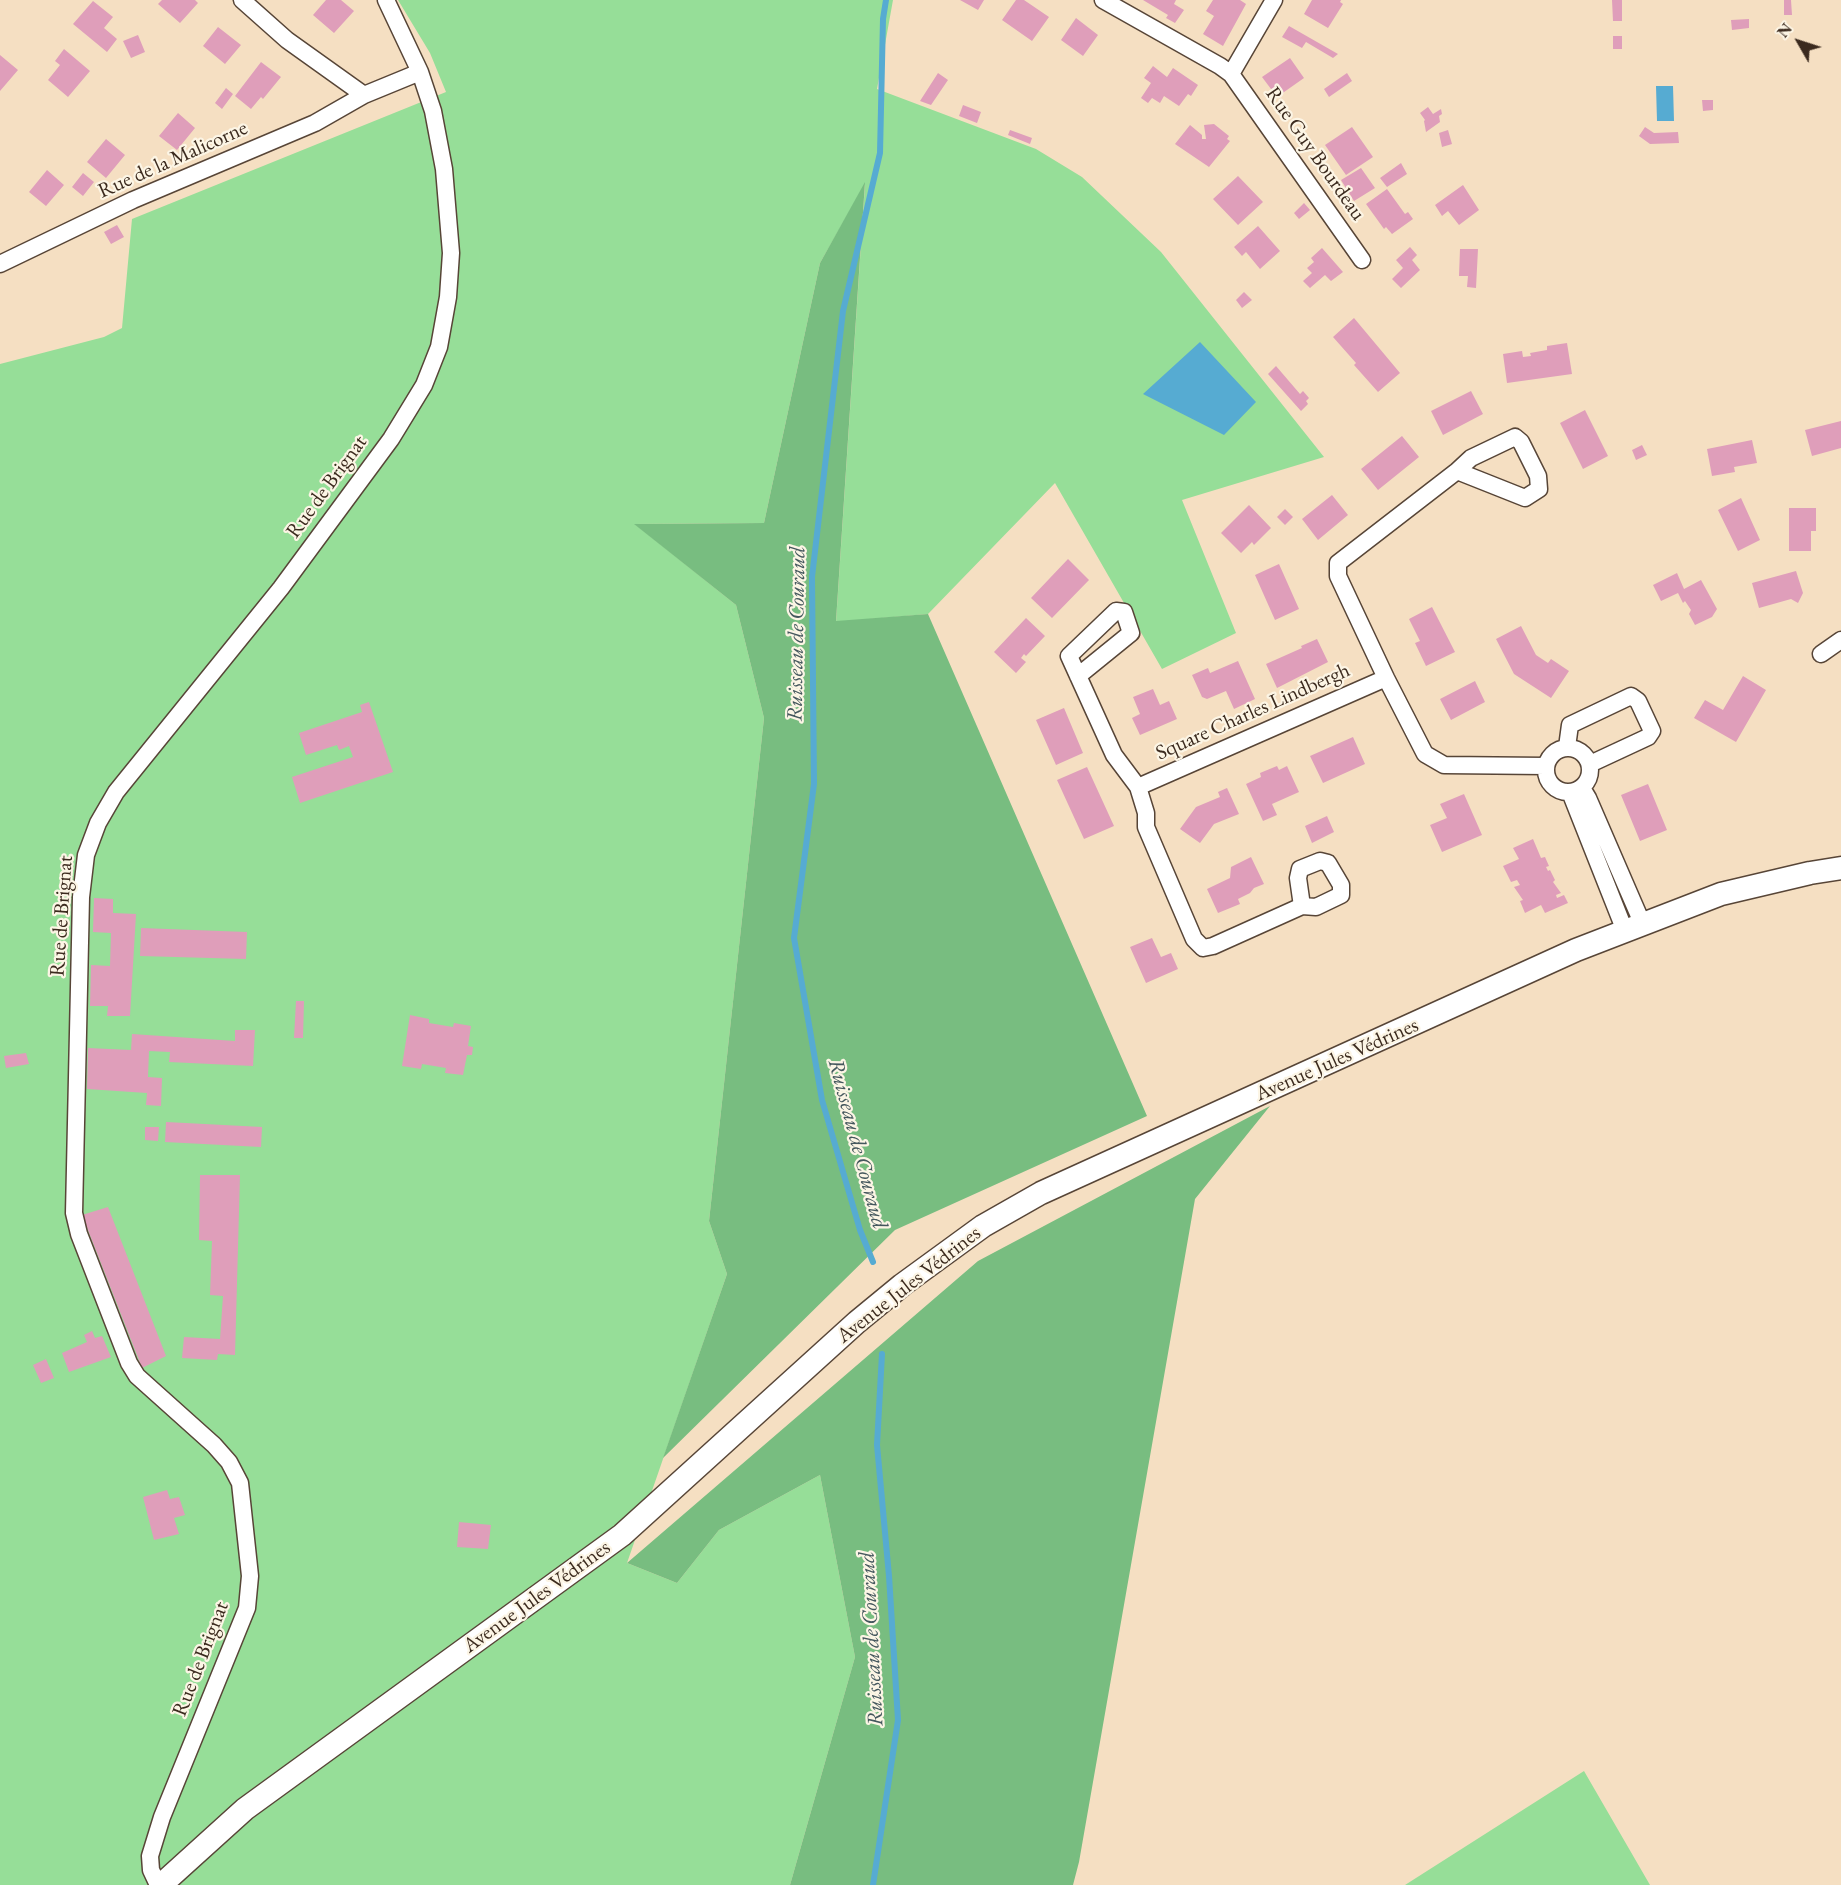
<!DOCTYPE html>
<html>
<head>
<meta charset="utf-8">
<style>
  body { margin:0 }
  #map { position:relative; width:1841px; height:1885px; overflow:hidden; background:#f5dfc2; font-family:"EB Garamond",serif }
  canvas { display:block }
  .north { position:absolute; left:1769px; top:12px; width:60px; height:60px; -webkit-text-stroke:4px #fcf5e5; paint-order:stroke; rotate:309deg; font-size:16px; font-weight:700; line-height:24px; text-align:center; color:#3b2a1e }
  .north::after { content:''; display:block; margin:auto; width:21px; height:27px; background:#3b2a1e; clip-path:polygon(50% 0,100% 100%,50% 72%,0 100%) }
</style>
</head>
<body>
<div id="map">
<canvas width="1841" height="1885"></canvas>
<div class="north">N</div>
</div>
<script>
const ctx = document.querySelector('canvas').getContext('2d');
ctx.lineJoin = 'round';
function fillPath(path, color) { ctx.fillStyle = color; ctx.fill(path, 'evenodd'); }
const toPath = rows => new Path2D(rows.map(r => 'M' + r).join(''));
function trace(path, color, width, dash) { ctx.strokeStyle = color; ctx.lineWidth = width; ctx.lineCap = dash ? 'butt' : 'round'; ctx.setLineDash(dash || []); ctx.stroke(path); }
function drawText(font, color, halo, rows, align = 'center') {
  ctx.font = font + ' "EB Garamond",serif'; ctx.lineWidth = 4.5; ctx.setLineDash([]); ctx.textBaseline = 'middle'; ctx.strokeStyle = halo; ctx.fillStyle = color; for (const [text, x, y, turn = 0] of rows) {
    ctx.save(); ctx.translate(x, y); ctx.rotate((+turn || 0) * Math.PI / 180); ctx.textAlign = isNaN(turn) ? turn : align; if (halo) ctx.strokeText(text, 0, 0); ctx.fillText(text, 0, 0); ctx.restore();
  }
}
const green = toPath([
  [398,0,893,0,877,89,1036,149,1082,177,1161,252,1324,457,1182,500,1236,633,1162,669,1055,483,928,614,836,622,865,184,820,263,764,523,635,524,736,605,764,718,709,1221,727,1274,627,1563,677,1583,719,1530,820,1475,855,1657,790,1885,0,1885,0,364,104,337,122,328,132,219,446,92,430,53],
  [1584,1771,1650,1885,1405,1885]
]);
const forest = toPath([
  [865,182,836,621,928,614,1147,1116,895,1230,663,1458,727,1274,709,1221,764,718,736,605,634,524,764,523,820,263],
  [1270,1106,1195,1199,1079,1862,1073,1885,790,1885,855,1657,820,1475,719,1530,677,1583,627,1563,978,1261]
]);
const water = toPath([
  [1656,86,1673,86,1674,121,1657,121],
  [1200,342,1256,402,1224,435,1143,394]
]);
const stream = toPath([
  [873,1262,860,1230,822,1100,794,938,814,784,812,577,843,311,880,153,883,19,886,0],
  [873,1885,898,1720,889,1576,877,1445,882,1354]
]);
const building = toPath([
  [162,0,195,0,198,3,180,23,158,4],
  [326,0,341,0,354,11,334,33,313,15],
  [960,0,984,0,978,10],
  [1016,0,1024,0,1049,17,1032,41,1002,20],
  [1143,0,1176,0,1174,4,1184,10,1175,23,1166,18,1168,15],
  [1213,0,1240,0,1246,4,1223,46,1203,34,1214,16,1206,11],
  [1312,0,1341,0,1340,2,1343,4,1328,28,1304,14],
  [1612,0,1622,0,1622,21,1613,21],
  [1784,0,1791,0,1792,15,1784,15],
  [93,1,113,17,104,28,117,39,107,52,73,24],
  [1076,18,1098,35,1083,56,1061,40],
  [1749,19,1749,28,1732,30,1731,20],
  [1289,26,1338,54,1333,58,1306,42,1302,48,1282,37],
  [218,27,241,45,225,64,203,46],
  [138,35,145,52,131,58,123,41],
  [1613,36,1622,36,1622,49,1613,49],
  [64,49,90,71,68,97,48,80,60,65,55,61],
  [0,55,18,70,0,91],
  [1290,58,1304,78,1277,97,1262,77],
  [261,62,281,77,263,99,261,97,251,109,235,96],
  [1153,66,1167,77,1173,68,1198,85,1191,96,1188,94,1179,106,1164,96,1160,103,1152,98,1148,103,1141,98,1151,83,1144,78],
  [938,73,948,80,931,105,920,101],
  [1347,73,1352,81,1329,97,1324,89],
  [226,88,233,94,222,109,215,103],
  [1702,100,1713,100,1713,110,1703,111],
  [963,105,981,112,977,123,959,116],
  [1428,107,1433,114,1441,109,1442,114,1439,116,1440,122,1426,132,1424,121,1425,120,1420,113],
  [178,113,195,128,177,150,159,136],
  [1214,124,1229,136,1227,139,1230,141,1209,167,1175,144,1190,125,1202,135,1202,139,1206,139,1204,125],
  [1352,127,1373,157,1346,175,1325,145],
  [1645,127,1654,133,1678,132,1679,143,1650,144,1639,136],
  [1010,130,1032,138,1030,144,1008,135],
  [1448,130,1452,144,1442,147,1439,133],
  [106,139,125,155,106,178,87,162],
  [1401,163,1407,174,1387,187,1380,178],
  [1361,168,1375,188,1354,201,1341,180],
  [47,170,64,185,46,206,29,192],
  [83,173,94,182,83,196,72,187],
  [1238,176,1263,202,1238,225,1213,199],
  [1463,185,1479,210,1459,225,1448,211,1442,216,1435,205],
  [1387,189,1405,214,1408,212,1413,219,1392,234,1386,227,1384,229,1366,204],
  [1304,203,1310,210,1299,219,1294,213],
  [117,225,124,237,111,244,104,232],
  [1258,226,1280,251,1260,269,1246,252,1242,256,1234,247],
  [1410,247,1417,255,1412,260,1420,270,1401,288,1392,279,1403,268,1396,260],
  [1322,248,1343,272,1331,281,1325,275,1310,288,1303,281,1312,273,1307,268,1314,262,1311,258],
  [1460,249,1478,249,1476,288,1467,287,1468,276,1459,276],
  [1244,292,1252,300,1242,308,1236,300],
  [1354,318,1400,373,1378,392,1354,365,1356,363,1333,337],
  [1567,343,1572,374,1507,383,1503,354,1522,351,1523,357,1531,356,1530,353,1547,350,1547,346],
  [1276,366,1300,394,1303,391,1309,398,1306,401,1308,404,1301,411,1268,374],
  [1471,391,1483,414,1443,435,1431,411],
  [1585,410,1608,456,1583,469,1560,423],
  [1841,421,1841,448,1812,456,1805,430],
  [1402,436,1419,457,1378,490,1361,469],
  [1752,440,1757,463,1734,467,1735,472,1712,476,1707,449],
  [1642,445,1647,455,1636,460,1632,450],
  [1332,495,1348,515,1318,540,1302,519],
  [1741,498,1760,540,1738,551,1718,510],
  [1249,505,1271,528,1254,545,1252,542,1241,553,1221,533],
  [1789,508,1816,508,1816,531,1811,531,1811,551,1789,551],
  [1285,509,1293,517,1285,525,1277,517],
  [1068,559,1089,580,1052,618,1031,598],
  [1279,564,1299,609,1275,620,1255,575],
  [1796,571,1803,593,1798,603,1791,599,1759,608,1752,583],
  [1677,573,1684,589,1701,580,1717,609,1712,617,1695,625,1689,614,1691,610,1685,601,1683,603,1678,593,1661,601,1653,585],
  [1432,607,1455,652,1426,666,1415,643,1420,641,1409,619],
  [1026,618,1045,636,1026,656,1024,654,1021,658,1026,662,1016,673,994,652],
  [1521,626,1536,655,1548,663,1551,659,1569,671,1551,698,1514,674,1496,639],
  [1317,639,1328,662,1277,688,1266,664,1302,648,1301,646],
  [1238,661,1255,699,1234,709,1226,691,1207,699,1202,697,1192,675,1208,668,1210,673],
  [1743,676,1766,690,1736,742,1694,718,1705,700,1723,710],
  [1475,681,1485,702,1451,720,1440,699],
  [1153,689,1160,705,1169,701,1177,719,1140,735,1132,718,1140,714,1133,697],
  [369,702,393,772,300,803,292,777,353,757,349,746,339,750,337,745,306,755,299,733,362,712,360,705],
  [1064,708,1083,753,1056,765,1036,720],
  [1353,737,1365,764,1323,783,1310,756],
  [1277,766,1279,770,1287,766,1299,792,1272,804,1277,815,1263,821,1246,784,1261,777,1260,773],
  [1087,767,1114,826,1084,839,1057,780],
  [1648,784,1667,830,1640,841,1621,795],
  [1227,788,1239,814,1214,824,1200,843,1180,829,1196,807,1220,797,1218,792],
  [1464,794,1482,835,1442,852,1430,825,1447,818,1440,804],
  [1327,816,1334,832,1312,843,1305,826],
  [1533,839,1541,858,1545,857,1549,866,1546,867,1548,871,1550,870,1555,880,1553,882,1561,893,1556,895,1557,898,1564,895,1568,903,1545,913,1541,905,1525,913,1520,901,1523,900,1514,887,1520,885,1517,880,1511,882,1503,866,1519,859,1513,848],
  [1251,857,1264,884,1254,888,1250,893,1238,899,1240,904,1218,913,1207,889,1230,878,1231,867],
  [94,898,113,899,113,913,136,914,130,1016,107,1016,108,1006,90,1006,91,965,110,966,111,933,93,932],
  [141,928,247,932,246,959,140,956],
  [1152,938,1161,957,1171,953,1178,969,1146,983,1130,947],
  [296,1001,304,1001,303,1038,294,1038],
  [410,1015,429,1019,429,1023,453,1027,454,1023,471,1026,468,1046,473,1047,472,1055,467,1055,463,1075,445,1073,446,1068,422,1064,421,1069,402,1066],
  [235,1030,255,1030,253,1066,169,1062,170,1052,149,1051,148,1077,162,1078,161,1106,146,1105,147,1093,87,1089,88,1048,131,1050,132,1034,235,1041],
  [26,1053,29,1064,6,1068,4,1056],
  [166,1122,262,1127,261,1147,165,1142],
  [145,1127,159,1127,158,1141,145,1140],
  [200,1175,240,1175,235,1355,218,1354,217,1360,182,1358,184,1337,220,1339,223,1296,210,1295,212,1241,199,1240],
  [108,1207,166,1356,142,1368,82,1215],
  [92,1331,95,1338,102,1336,111,1357,69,1372,62,1353,87,1342,84,1335],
  [46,1359,54,1378,41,1383,33,1365],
  [167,1490,170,1499,179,1497,185,1515,174,1518,179,1534,154,1540,143,1497],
  [459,1522,491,1525,488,1549,457,1547]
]);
const minor = toPath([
  [242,0,287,40,364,95,420,72],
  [1103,0,1220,66,1231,74,1362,260],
  [1231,74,1274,0],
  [0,264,133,200,315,123,364,95],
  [1457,471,1525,498,1539,489,1538,476,1521,442,1515,437,1471,458,1457,471,1338,563,1338,576,1386,678,1425,754,1444,765,1546,766],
  [1821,654,1841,640],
  [1078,676,1131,633,1124,612,1116,611,1069,656,1114,755,1138,787],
  [1567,747,1570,725,1631,696,1638,701,1652,731,1648,737,1590,764],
  '1546 770a22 22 0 1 1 44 0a22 22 0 1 1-44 0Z',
  [1582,788,1588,798,1643,925],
  [1570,792,1625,931],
  [1302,906,1298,878,1300,869,1320,861,1328,863,1341,885,1341,895,1316,907,1302,906,1213,946,1203,948,1194,939,1146,827,1146,813,1138,787,1386,678],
  [158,1885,151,1870,150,1856,162,1817,247,1608,250,1576,240,1483,229,1462,214,1445,137,1376,129,1363,79,1234,74,1213,81,897,86,855,98,823,116,792,281,588,391,439,424,385,439,347,448,297,451,253,444,169,433,111,420,72,386,0]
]);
const secondary = toPath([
  [161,1885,245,1809,622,1535,857,1322,902,1285,983,1226,1041,1193,1576,950,1721,894,1810,873,1841,868]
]);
const streetNames = [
  ["Rue Guy Bourdeau",1315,154,55],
  ["Rue de la Malicorne",173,160,-24],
  ["Rue de Brignat",327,487,-54],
  ["Square Charles Lindbergh",1253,712,-24],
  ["Rue de Brignat",62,916,-86],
  ["Avenue Jules Védrines",1337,1060,-24],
  ["Avenue Jules Védrines",909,1285,-38],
  ["Avenue Jules Védrines",537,1597,-36],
  ["Rue de Brignat",201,1659,-69]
];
const waterNames = [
  ["Ruisseau de Couraud",797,634,-89],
  ["Ruisseau de Couraud",857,1144,75],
  ["Ruisseau de Couraud",872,1639,-93]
];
fillPath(green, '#96de98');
fillPath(forest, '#78bd80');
fillPath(water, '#56abd2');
trace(stream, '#56abd2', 6);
fillPath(building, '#df9eba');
trace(minor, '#574537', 19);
trace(secondary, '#574537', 25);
trace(minor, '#fff', 16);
trace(secondary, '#fff', 22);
drawText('21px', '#3b2a1e', '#fcf5e5', streetNames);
drawText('italic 22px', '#44575d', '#fcf5e5', waterNames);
</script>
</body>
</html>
